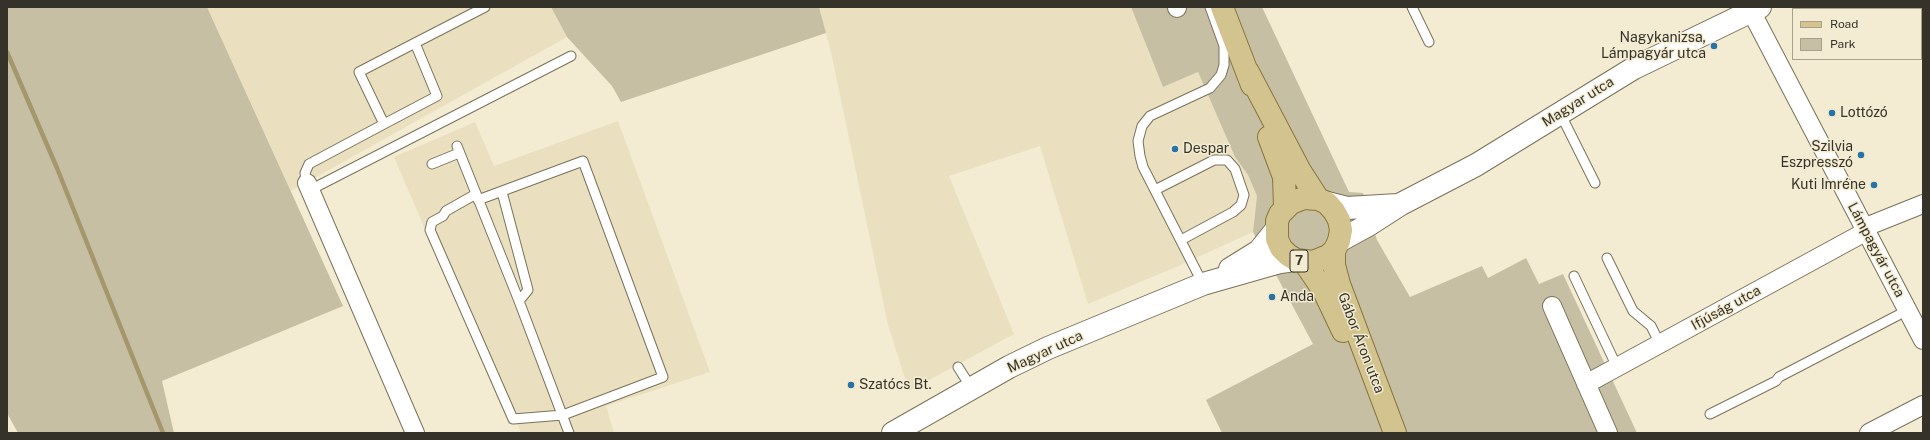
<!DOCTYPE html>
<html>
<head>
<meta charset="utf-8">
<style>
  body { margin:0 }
  #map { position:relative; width:1930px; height:440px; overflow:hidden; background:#f3ecd2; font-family:"Public Sans",sans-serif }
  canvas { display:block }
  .frame { position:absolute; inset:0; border:8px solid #353229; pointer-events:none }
  .legend { position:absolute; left:1792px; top:8px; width:130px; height:52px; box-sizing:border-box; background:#f3ecd2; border:1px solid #a7a28e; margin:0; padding:5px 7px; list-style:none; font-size:12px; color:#353229 }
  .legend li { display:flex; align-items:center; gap:8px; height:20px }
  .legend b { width:20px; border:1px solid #a7a28e }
</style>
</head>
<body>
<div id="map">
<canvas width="1930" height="440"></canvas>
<div class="frame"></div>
<ul class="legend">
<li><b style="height:5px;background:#d3c38f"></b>Road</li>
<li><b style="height:11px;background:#c7bfa4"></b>Park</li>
</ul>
</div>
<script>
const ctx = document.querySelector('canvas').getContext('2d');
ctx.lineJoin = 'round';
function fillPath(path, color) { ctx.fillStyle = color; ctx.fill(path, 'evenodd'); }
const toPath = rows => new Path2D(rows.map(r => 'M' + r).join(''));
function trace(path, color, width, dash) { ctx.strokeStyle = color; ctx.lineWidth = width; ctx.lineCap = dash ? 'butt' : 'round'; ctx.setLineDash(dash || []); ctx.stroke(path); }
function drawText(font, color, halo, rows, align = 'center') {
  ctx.font = font + ' "Public Sans",sans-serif'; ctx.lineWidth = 3; ctx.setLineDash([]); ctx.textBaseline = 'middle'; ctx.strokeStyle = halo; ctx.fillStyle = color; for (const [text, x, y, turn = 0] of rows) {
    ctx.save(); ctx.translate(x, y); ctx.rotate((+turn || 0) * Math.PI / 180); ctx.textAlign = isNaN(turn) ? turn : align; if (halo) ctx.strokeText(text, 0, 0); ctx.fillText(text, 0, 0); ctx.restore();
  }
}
const built = toPath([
  [207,7,551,7,567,37,291,191],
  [819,7,1131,7,1163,87,1198,72,1235,157,1248,175,1257,196,1253,232,1176,267,1088,304,1040,146,949,176,1014,334,909,391,888,325,831,52],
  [618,121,710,372,606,406,614,433,521,433,518,425,508,423,394,157,475,122,494,166]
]);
const green = toPath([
  [7,7,207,7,343,306,162,381,174,433,18,433,7,413],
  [551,7,819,7,826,33,621,102,612,86,567,37],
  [1131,7,1262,7,1349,192,1363,193,1377,240,1410,297,1482,266,1488,278,1526,258,1539,284,1563,274,1637,433,1222,433,1206,400,1313,344,1253,232,1257,196,1248,175,1235,157,1198,72,1163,87]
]);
const stream = toPath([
  [7,52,57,168,163,433]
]);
const service = toPath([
  [1412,7,1429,42],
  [415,43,437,96,384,124,359,72,415,43],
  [415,43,485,7],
  [1560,113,1595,183],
  [457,146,519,301,569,433],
  [432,164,459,153],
  [307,183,305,173,309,164,384,124],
  [310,190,571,56],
  [1155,190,1214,160,1227,160,1235,169,1244,195,1241,205,1233,212,1181,240],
  [502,192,528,290,519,301],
  [476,194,446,211,443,216,432,222,430,230,513,419,563,415,663,377,583,161,478,200],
  [1607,258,1633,311,1651,326,1660,344],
  [1574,276,1617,367],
  [1203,284,1143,167,1140,156,1138,141,1142,126,1150,116,1210,88,1221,75,1224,65,1224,46,1210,7],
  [958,367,972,389],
  [1710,414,1776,381,1779,377,1908,310]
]);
const minor = toPath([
  [1177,7,1177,8],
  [1751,11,1923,340],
  [307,183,415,433],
  [1863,228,1923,204],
  [1552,306,1608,433],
  [1586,384,1865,232],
  [1869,433,1923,405]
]);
const tertiary = toPath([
  [1230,269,1259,251,1276,230],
  [893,433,1009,367,1048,348,1203,284,1280,262,1296,260]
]);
const secondary = toPath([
  [1327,203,1347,208,1398,205],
  [1339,241,1370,224,1401,204,1476,165,1634,68,1760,7]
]);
const primary = toPath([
  [1222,7,1252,85],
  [1248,72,1300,171,1318,199,1327,203,1334,211,1339,220,1341,230,1339,241,1334,251,1328,256,1313,262,1296,260,1288,255,1281,248,1277,239,1277,221,1280,214,1291,203,1304,198,1318,199],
  [1269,137,1284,177,1285,207],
  [1334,251,1334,265,1339,284,1395,433],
  [1305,263,1324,291,1343,331]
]);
const markers = [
  [1714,46,4,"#2873a6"],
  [1832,113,4,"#2873a6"],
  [1175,149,4,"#2873a6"],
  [1861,155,4,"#2873a6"],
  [1874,185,4,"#2873a6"],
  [1272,297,4,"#2873a6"],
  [851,385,4,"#2873a6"]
];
const shields = [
  [1299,261,18]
];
const shieldNames = [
  ["7",1299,261]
];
const poiNames = [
  ["Nagykanizsa,",1706,38,"right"],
  ["Lámpagyár utca",1706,54,"right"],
  ["Lottózó",1840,113],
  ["Szilvia",1853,147,"right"],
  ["Eszpresszó",1853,163,"right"],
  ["Despar",1183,149],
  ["Kuti Imréne",1866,185,"right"],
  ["Anda",1280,297],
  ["Szatócs Bt.",859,385]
];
const streetNames = [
  ["Magyar utca",1578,102,-32],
  ["Lámpagyár utca",1876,250,62],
  ["Ifjúság utca",1726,308,-29],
  ["Gábor Áron utca",1361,343,69],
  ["Magyar utca",1045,352,-25]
];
fillPath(built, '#eae0c0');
fillPath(green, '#c7bfa4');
trace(stream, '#a4976c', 4.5);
trace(service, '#79725b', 11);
trace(minor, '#79725b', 20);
trace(tertiary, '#79725b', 24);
trace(secondary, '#79725b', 24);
trace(primary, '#88763b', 24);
trace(service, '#fff', 9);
trace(minor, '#fff', 18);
trace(tertiary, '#fff', 22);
trace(secondary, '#fff', 22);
trace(primary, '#d3c38f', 22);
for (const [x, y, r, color] of markers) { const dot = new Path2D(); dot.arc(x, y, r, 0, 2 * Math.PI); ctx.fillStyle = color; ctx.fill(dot); trace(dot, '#f3ecd2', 1.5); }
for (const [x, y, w] of shields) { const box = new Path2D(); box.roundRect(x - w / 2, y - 11, w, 22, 3); ctx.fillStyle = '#f3ecd2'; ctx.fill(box); trace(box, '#353229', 1); }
drawText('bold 13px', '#353229', null, shieldNames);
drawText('14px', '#353229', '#f3ecd2', poiNames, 'left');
drawText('14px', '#353229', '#f3ecd2', streetNames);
</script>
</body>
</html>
